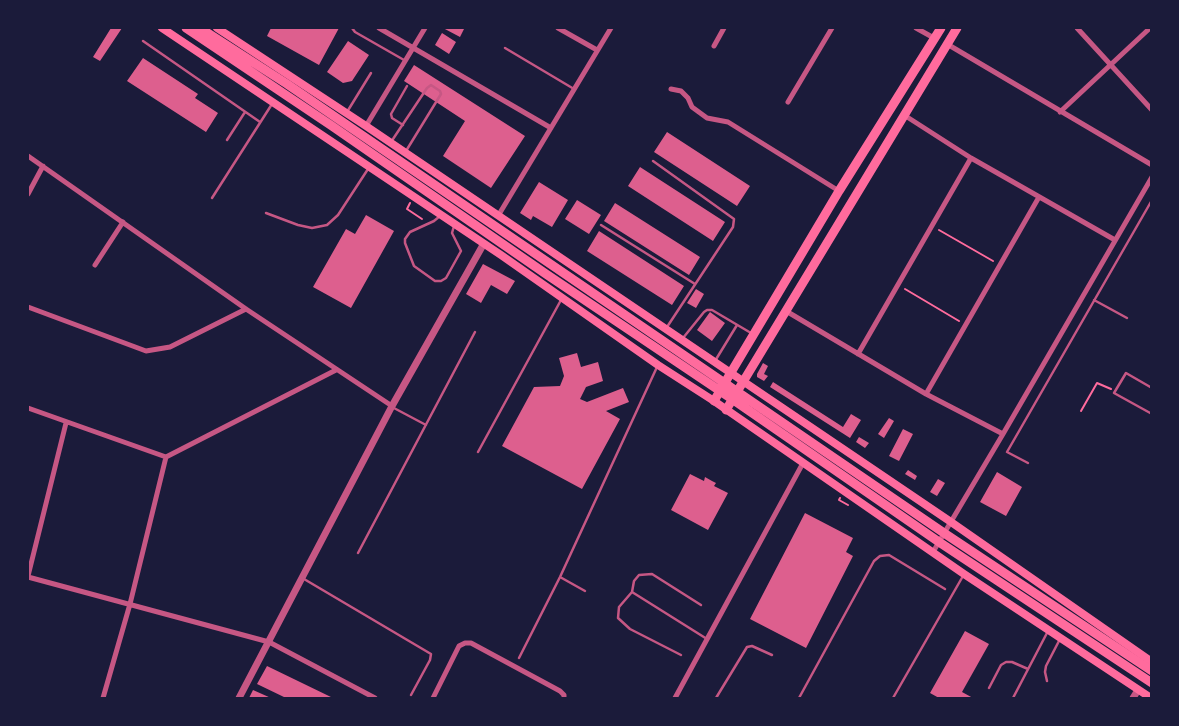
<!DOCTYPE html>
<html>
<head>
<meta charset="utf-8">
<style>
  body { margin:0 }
  #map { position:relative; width:1179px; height:726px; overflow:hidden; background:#1b1b3a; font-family:Helvetica,sans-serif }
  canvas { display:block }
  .frame { position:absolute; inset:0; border:29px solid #1b1b3a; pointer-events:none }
</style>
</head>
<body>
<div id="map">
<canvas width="1179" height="726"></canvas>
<div class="frame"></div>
</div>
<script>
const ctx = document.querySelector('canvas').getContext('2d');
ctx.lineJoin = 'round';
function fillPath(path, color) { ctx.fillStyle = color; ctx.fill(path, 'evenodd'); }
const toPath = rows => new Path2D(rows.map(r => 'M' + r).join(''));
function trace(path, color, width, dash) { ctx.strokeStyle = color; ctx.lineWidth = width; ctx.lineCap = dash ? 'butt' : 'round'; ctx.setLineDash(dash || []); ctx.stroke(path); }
const building = toPath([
  [111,28,122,28,100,61,93,57],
  [271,28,339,28,319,65,267,36],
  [443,28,462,28,464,29,460,37],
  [442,33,456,42,449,54,435,45],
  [348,41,369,55,352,81,343,83,327,72],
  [143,58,198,94,195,98,218,113,206,132,127,81],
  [414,65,525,136,491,188,443,156,465,121,404,81],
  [667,132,750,186,737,206,654,152],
  [640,167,725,222,713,241,628,186],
  [539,182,568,200,552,227,533,216,531,220,520,213],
  [577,200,601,215,589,234,565,219],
  [615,203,700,257,689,275,604,221],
  [366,215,394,231,351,308,313,287,346,229,355,234],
  [599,231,684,286,672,305,587,251],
  [483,264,515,281,507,294,491,285,481,303,466,294],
  [696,289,704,294,696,308,687,303],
  [710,312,725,323,712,341,697,330],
  [577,353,581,367,598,362,603,381,586,387,580,399,587,402,623,388,629,402,606,411,620,419,582,489,502,446,534,387,560,386,564,376,559,358],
  [763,363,768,366,764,374,768,376,764,381,757,377,757,374],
  [773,382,843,427,851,414,861,420,850,438,770,387],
  [889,418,894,421,884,438,878,434],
  [903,429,913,434,899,461,889,456],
  [859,437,869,443,865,448,856,442],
  [908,470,917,476,915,480,905,474],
  [997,472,1022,487,1006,516,980,502],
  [690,474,704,481,705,477,712,481,716,483,714,486,728,493,708,530,671,510],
  [938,479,945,483,937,496,930,492],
  [805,513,853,538,846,552,853,556,806,648,750,619],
  [965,631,989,644,962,692,973,698,939,698,930,693],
  [267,666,333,698,286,698,257,684],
  [253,690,271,698,249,698]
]);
const path = toPath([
  [410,203,407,209,422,219],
  [939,230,993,261],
  [905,289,959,321],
  [1081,411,1097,383,1111,389],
  [840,498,839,500,848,505]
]);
const service = toPath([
  [352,28,355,32,404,60],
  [143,41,260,122],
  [505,48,574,89],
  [347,112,371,73],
  [403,125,392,118,391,114,407,86],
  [227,140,245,112],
  [391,142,427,88,431,85,440,91,441,94,406,151],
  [653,161,734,219,733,227,667,327],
  [212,198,272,104],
  [266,213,298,225,312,228,327,225,338,215,368,169],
  [440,216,434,221,410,232,405,239,405,243,414,266,435,281,441,281,446,278,461,251,452,233,454,226],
  [601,225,695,284],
  [1094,300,1127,318],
  [683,338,704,312,707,310,712,310,751,333],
  [715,361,737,325],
  [1152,388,1126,373,1114,393,1152,414],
  [392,407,426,425],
  [478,452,561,300],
  [1028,463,1007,452,1152,200],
  [358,553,475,332],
  [560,577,585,591],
  [304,579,431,654,430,660,411,695],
  [632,592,619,607,618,618,630,629,681,655],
  [701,605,652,574,639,575,634,581,632,592,707,639],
  [519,658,560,577,657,367],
  [1047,681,1045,672,1046,666,1060,639],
  [989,688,1001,665,1006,662,1012,662,1028,669],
  [716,698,747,647,752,646,772,655],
  [799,698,874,561,880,556,889,555,945,589],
  [893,698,963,576],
  [1013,698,1048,631]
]);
const minor = toPath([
  [379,28,551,128],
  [558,28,597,50],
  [916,28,934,38],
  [1077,28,1152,110],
  [947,44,1152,165],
  [714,46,724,28],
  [671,89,681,91,688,98,692,107,707,118,728,122,839,191],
  [788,102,832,28],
  [1060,112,1150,28],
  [904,115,971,158,1115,240],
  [366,126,425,28],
  [28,156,246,309,392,406],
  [28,194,43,166],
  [498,216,611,28],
  [95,265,123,222],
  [28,307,146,351,170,347,246,309],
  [786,311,926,394,1003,434],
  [858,354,971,158],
  [926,394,1039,197],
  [28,408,166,457,336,370],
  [933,552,1003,434,1152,177],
  [28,576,66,423],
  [28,577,269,642,375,698],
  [103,698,130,604,166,457],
  [433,698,459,646,465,643,471,643,560,691,564,695,564,698],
  [675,698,803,463]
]);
const tertiary = toPath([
  [239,698,392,406,483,245],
  [1133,698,1138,690]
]);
const secondary = toPath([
  [162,28,501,255,658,365,714,401,964,574,1151,698],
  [217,28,366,126,951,522,1152,662]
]);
const primary = toPath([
  [186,28,332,126,546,274,732,399,939,542,1152,683],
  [200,28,287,84,944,533,1152,671],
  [714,401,839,191,941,28],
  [726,410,957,28]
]);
fillPath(building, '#dd5f8e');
trace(path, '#ff6b9d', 2);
trace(service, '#c65784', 2.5);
trace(minor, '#c65784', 5);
trace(tertiary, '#c65784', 7);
trace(secondary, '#ff6b9d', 8);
trace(primary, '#ff6b9d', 9);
</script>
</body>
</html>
